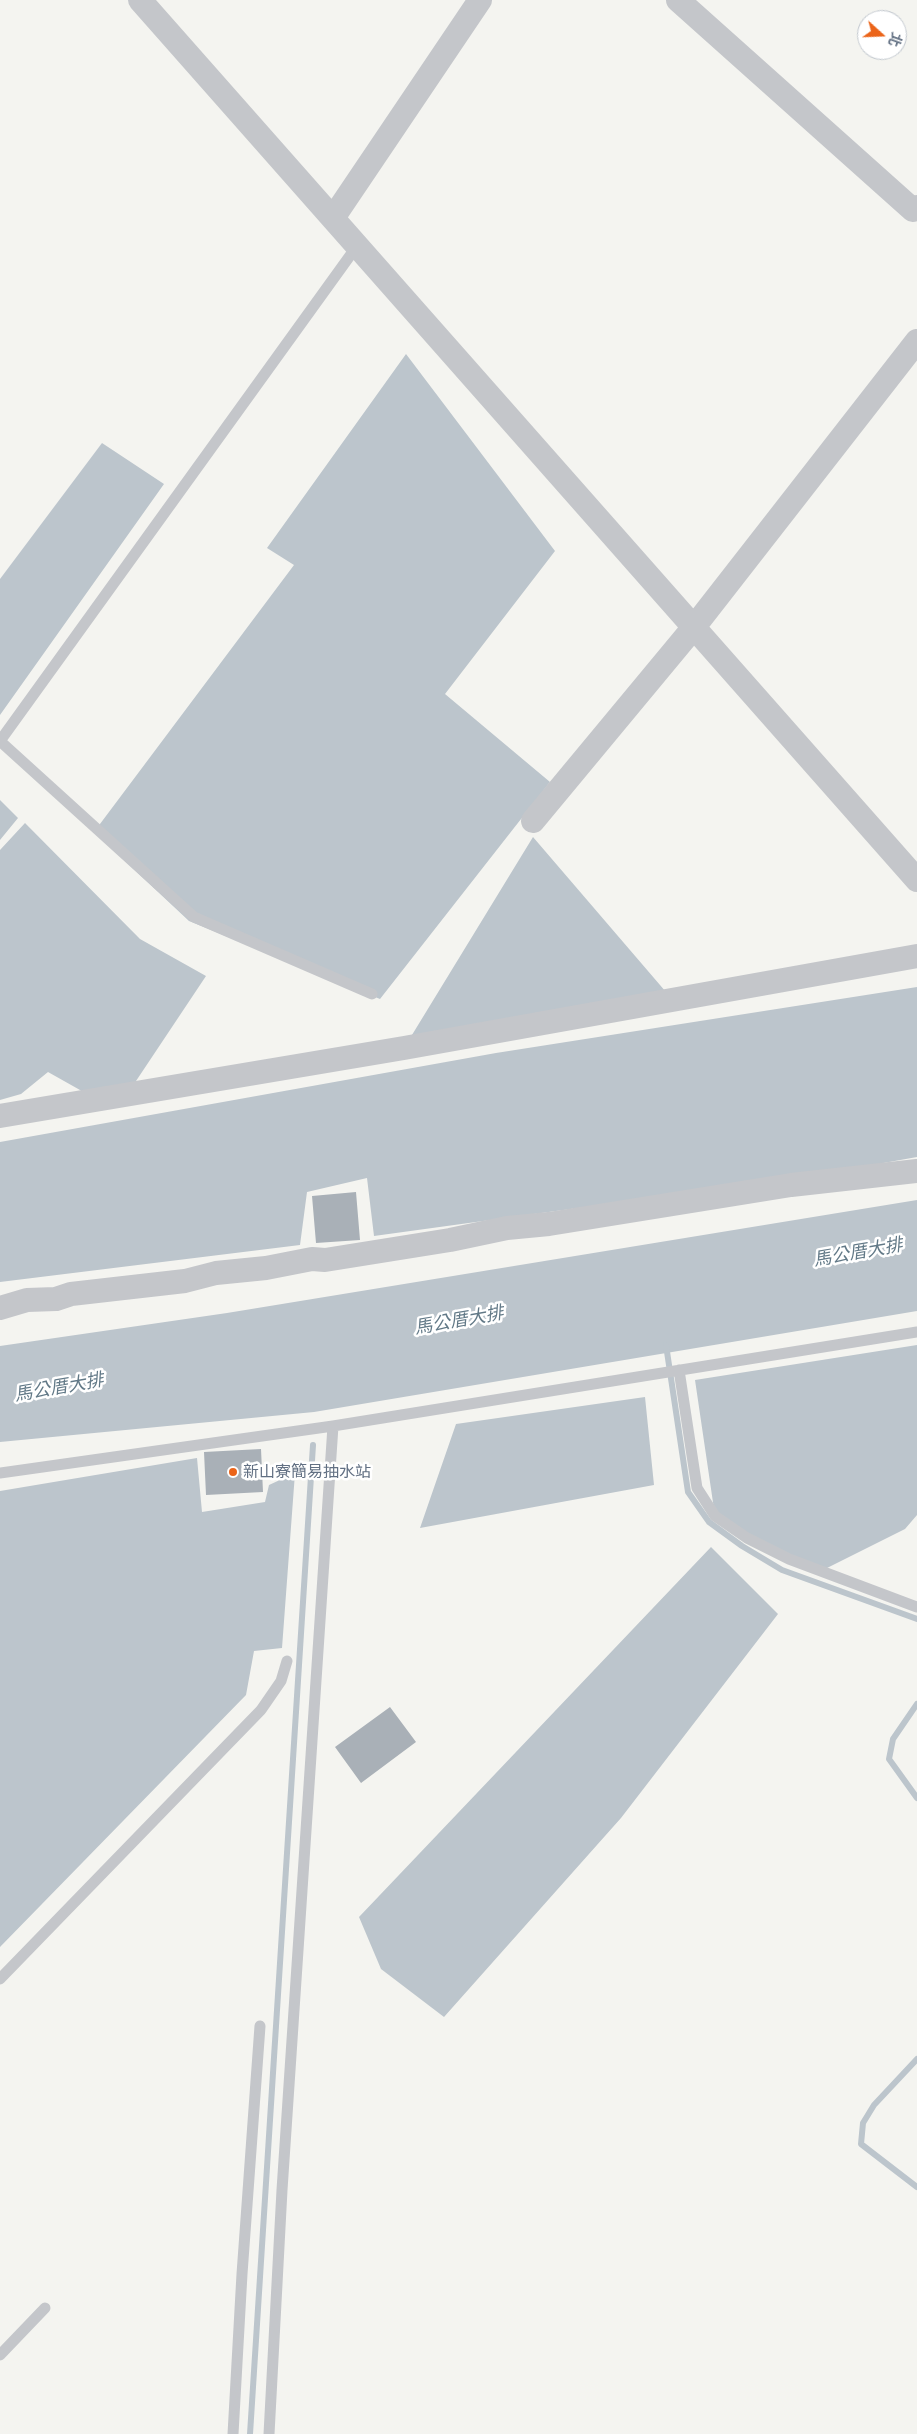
<!DOCTYPE html>
<html>
<head>
<meta charset="utf-8">
<style>
  body { margin:0 }
  #map { position:relative; width:917px; height:2434px; overflow:hidden; background:#f4f4f0; font-family:"Open Sans","Noto Sans TC",sans-serif }
  canvas { display:block }
  .north { position:absolute; left:857px; top:10px; width:50px; height:50px; box-sizing:border-box; background:#fff; border:1px solid #c0c6cd; border-radius:50%; rotate:110deg; font-size:14px; font-weight:700; line-height:20px; text-align:center; color:#627083 }
  .north::after { content:''; display:block; margin:auto; width:18px; height:22px; background:#eb6419; clip-path:polygon(50% 0,100% 100%,50% 72%,0 100%) }
</style>
</head>
<body>
<div id="map">
<canvas width="917" height="2434"></canvas>
<div class="north">北</div>
</div>
<script>
const ctx = document.querySelector('canvas').getContext('2d');
ctx.lineJoin = 'round';
function fillPath(path, color) { ctx.fillStyle = color; ctx.fill(path, 'evenodd'); }
const toPath = rows => new Path2D(rows.map(r => 'M' + r).join(''));
function trace(path, color, width, dash) { ctx.strokeStyle = color; ctx.lineWidth = width; ctx.lineCap = dash ? 'butt' : 'round'; ctx.setLineDash(dash || []); ctx.stroke(path); }
function drawText(font, color, halo, rows, align = 'center') {
  ctx.font = font + ' "Open Sans","Noto Sans TC",sans-serif'; ctx.lineWidth = 5; ctx.setLineDash([]); ctx.textBaseline = 'middle'; ctx.strokeStyle = halo; ctx.fillStyle = color; for (const [text, x, y, turn = 0] of rows) {
    ctx.save(); ctx.translate(x, y); ctx.rotate((+turn || 0) * Math.PI / 180); ctx.textAlign = isNaN(turn) ? turn : align; if (halo) ctx.strokeText(text, 0, 0); ctx.fillText(text, 0, 0); ctx.restore();
  }
}
const water = toPath([
  [406,354,555,551,445,694,550,782,380,999,189,921,94,832,294,565,267,548],
  [102,443,164,484,0,715,0,579],
  [0,800,18,818,0,840],
  [25,823,140,939,206,976,128,1093,96,1099,48,1072,21,1094,0,1100,0,850],
  [533,837,672,999,404,1048],
  [917,987,917,1157,811,1176,374,1236,367,1178,307,1192,300,1245,0,1282,0,1142,496,1053],
  [917,1200,917,1311,314,1412,0,1442,0,1346,227,1313],
  [917,1345,917,1515,905,1529,821,1571,715,1516,695,1380],
  [645,1397,654,1485,420,1528,456,1424],
  [197,1458,202,1512,265,1502,269,1485,295,1473,282,1648,254,1651,246,1695,0,1947,0,1491],
  [711,1547,778,1614,621,1818,444,2017,381,1969,359,1917]
]);
const stream = toPath([
  [666,1345,688,1492,709,1522,742,1546,782,1570,917,1619],
  [917,1704,893,1739,889,1759,917,1798],
  [917,2059,874,2105,863,2123,861,2144,917,2187],
  [250,2434,313,1445]
]);
const building = toPath([
  [356,1192,360,1240,316,1243,312,1196],
  [261,1449,263,1492,206,1495,204,1452],
  [390,1707,416,1742,361,1783,335,1747]
]);
const service = toPath([
  [0,741,357,246],
  [0,741,194,917,372,994],
  [679,1370,697,1488,715,1516,747,1538,789,1559,917,1607],
  [0,1473,333,1426,917,1332],
  [0,1979,261,1710,281,1681,287,1661],
  [0,2355,45,2308],
  [233,2434,242,2274,260,2026],
  [269,2434,282,2190,333,1426]
]);
const minor = toPath([
  [140,0,917,880],
  [678,0,913,210,917,207],
  [333,218,480,0],
  [533,821,694,627,917,341],
  [0,1116,404,1048,917,956],
  [0,1308,27,1300,56,1299,71,1294,185,1281,216,1273,266,1268,312,1259,325,1260,450,1240,507,1228,549,1224,791,1185,917,1171]
]);
const markers = [
  [233,1472,5,"#eb6419"]
];
const poiNames = [
  ["新山寮簡易抽水站",243,1472]
];
const waterNames = [
  ["馬公厝大排",858,1253,-10],
  ["馬公厝大排",459,1321,-10],
  ["馬公厝大排",59,1388,-10]
];
fillPath(water, '#bcc5cc');
trace(stream, '#bcc5cc', 6);
fillPath(building, '#a9b0b7');
trace(service, '#c4c6ca', 11);
trace(minor, '#c4c6ca', 24);
for (const [x, y, r, color] of markers) { const dot = new Path2D(); dot.arc(x, y, r, 0, 2 * Math.PI); ctx.fillStyle = color; ctx.fill(dot); trace(dot, '#fff', 2); }
drawText('16px', '#627083', '#fff', poiNames, 'left');
drawText('italic 18px', '#627987', '#fff', waterNames);
</script>
</body>
</html>
